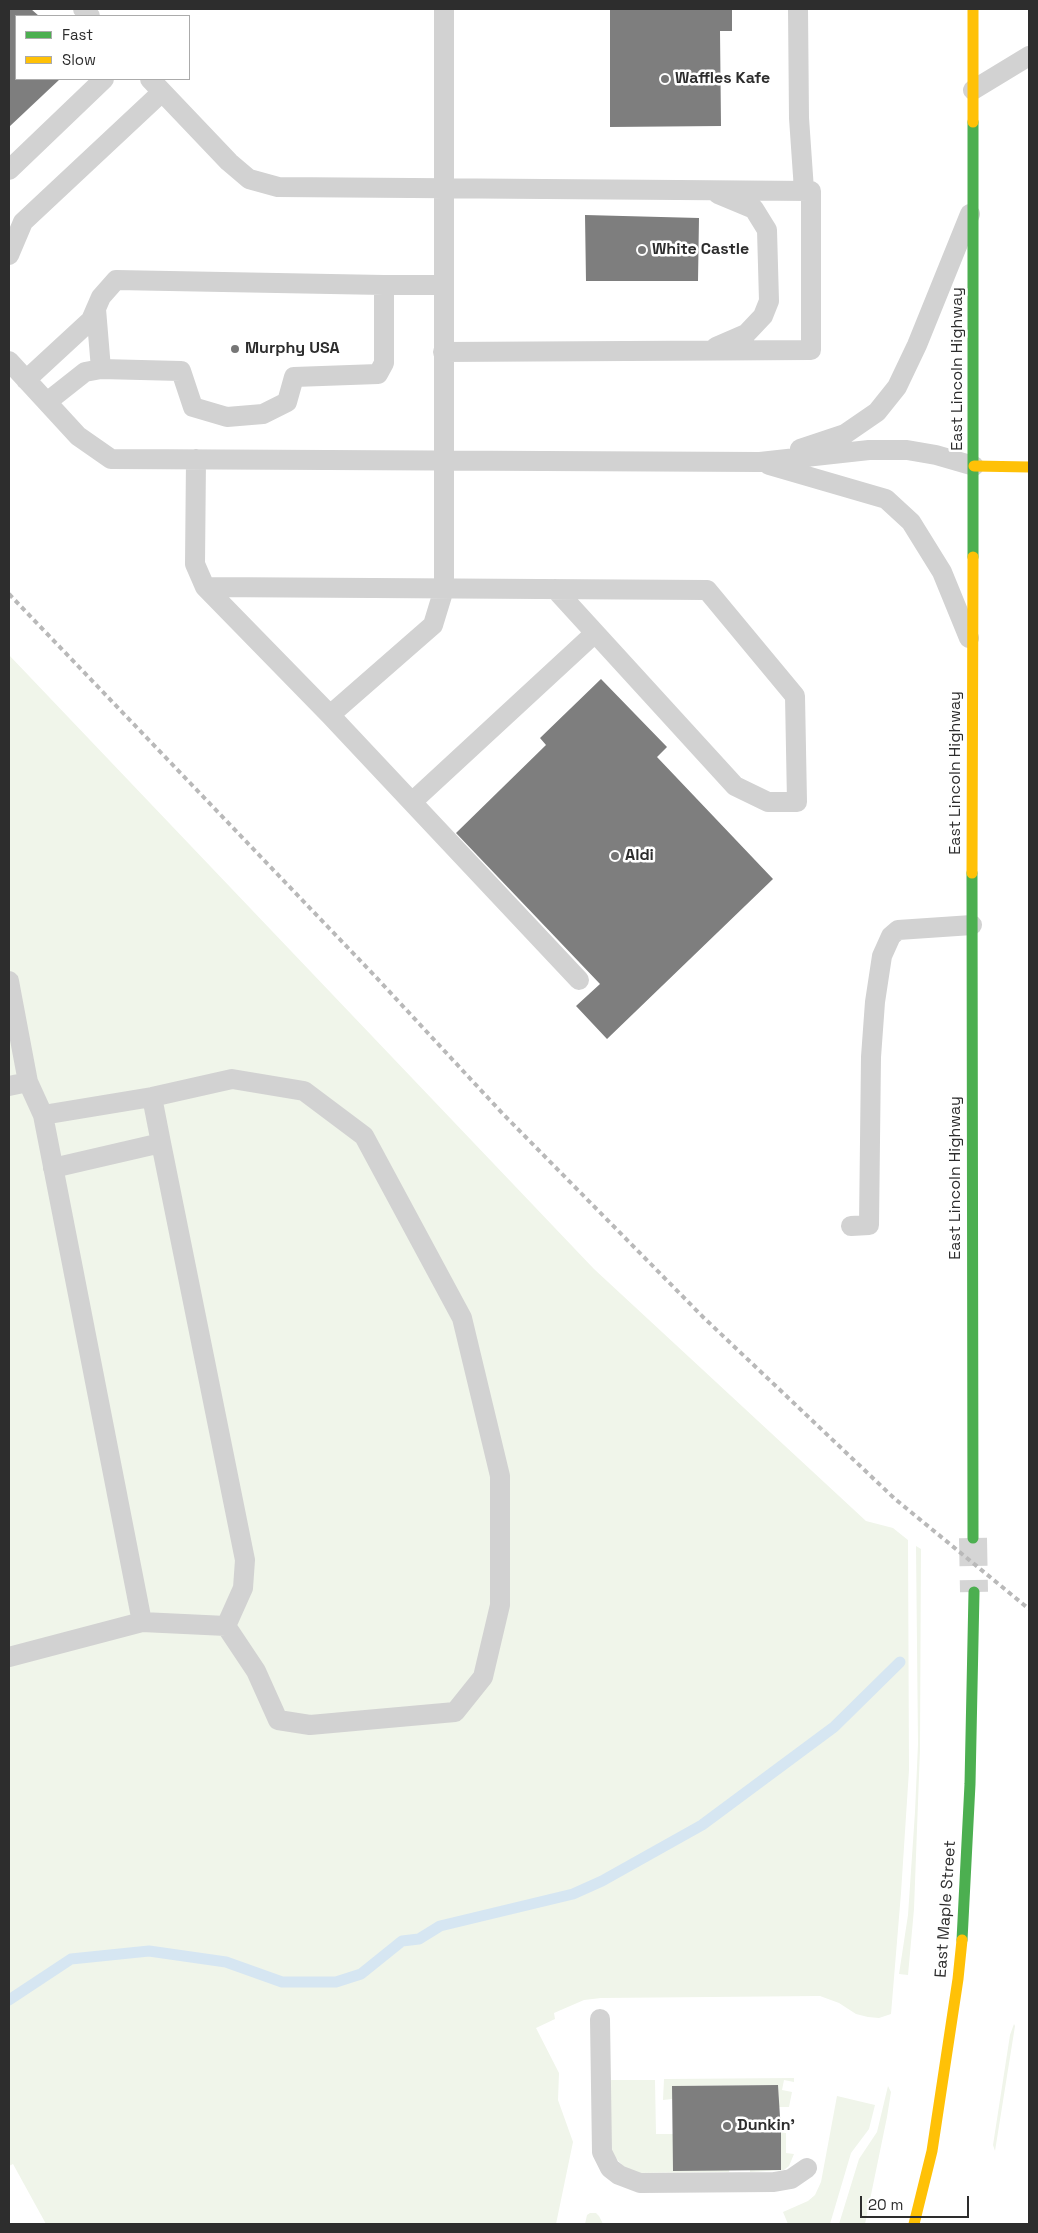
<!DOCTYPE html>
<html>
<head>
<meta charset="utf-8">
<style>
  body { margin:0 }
  #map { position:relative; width:1038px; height:2233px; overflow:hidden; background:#fff; font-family:"Space Grotesk",sans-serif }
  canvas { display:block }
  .frame { position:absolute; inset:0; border:10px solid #2d2d2d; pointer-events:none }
  .legend { position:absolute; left:15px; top:15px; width:175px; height:65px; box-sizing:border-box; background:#fff; border:1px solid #ababab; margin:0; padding:6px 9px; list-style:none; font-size:15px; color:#2d2d2d }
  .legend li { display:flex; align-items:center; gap:10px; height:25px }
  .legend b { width:25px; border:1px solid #ababab }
  .scale { position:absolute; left:860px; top:2196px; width:109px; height:22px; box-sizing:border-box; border:2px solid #2d2d2d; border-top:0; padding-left:6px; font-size:15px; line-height:18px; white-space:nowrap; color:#2d2d2d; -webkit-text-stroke:4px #fff; paint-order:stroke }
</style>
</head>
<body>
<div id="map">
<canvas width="1038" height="2233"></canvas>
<div class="frame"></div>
<ul class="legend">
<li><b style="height:6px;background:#4caf50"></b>Fast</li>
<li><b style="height:6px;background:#ffc107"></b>Slow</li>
</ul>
<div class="scale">20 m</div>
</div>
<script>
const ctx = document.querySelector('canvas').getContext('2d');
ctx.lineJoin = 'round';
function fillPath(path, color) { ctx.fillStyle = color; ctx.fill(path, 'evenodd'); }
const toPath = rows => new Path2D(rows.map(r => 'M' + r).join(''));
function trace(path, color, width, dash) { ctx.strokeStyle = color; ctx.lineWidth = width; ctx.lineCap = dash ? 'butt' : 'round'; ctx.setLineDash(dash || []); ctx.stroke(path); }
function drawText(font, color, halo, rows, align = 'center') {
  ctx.font = font + ' "Space Grotesk",sans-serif'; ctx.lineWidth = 5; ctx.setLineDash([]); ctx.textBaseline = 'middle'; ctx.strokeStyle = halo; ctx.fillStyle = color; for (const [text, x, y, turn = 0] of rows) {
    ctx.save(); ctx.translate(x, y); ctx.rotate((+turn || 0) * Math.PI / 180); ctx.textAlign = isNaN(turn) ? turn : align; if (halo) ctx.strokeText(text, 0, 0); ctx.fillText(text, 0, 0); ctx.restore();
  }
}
const green = toPath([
  [9,655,594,1269,866,1521,893,1528,908,1540,909,1770,901,1893,891,2014,879,2018,868,2017,856,2014,839,2003,820,1996,601,1998,584,2000,554,2013,555,2019,536,2028,559,2073,558,2100,573,2142,556,2224,46,2224,13,2164,9,2166],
  [916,1546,921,1549,920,1749,914,1909,908,1975,899,1974,908,1915,915,1812,918,1744],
  [1014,2024,1015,2026,995,2151,993,2145,1010,2035],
  [794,2078,794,2082,784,2080,782,2090,792,2092,789,2107,779,2107,778,2085,672,2086,672,2099,663,2100,664,2079],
  [609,2080,655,2080,656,2134,673,2134,673,2171,729,2170,729,2172,636,2173,626,2169,613,2155,611,2147],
  [888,2086,891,2092,887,2117,865,2224,839,2224,859,2159,877,2132],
  [837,2096,875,2105,869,2129,851,2153,830,2224,788,2224,783,2212,808,2201,815,2195,821,2182],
  [781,2132,786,2133,786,2153,794,2154,789,2166,784,2170,750,2172,750,2170,780,2170],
  [590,2213,596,2213,599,2216,603,2224,585,2224,587,2215]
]);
const stream = toPath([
  [9,2000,71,1959,149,1951,226,1962,282,1982,336,1982,361,1974,402,1941,419,1939,440,1926,573,1894,602,1881,702,1825,834,1727,900,1662]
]);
const building = toPath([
  [9,9,31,9,39,16,16,16,16,79,60,79,9,127],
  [610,9,732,9,732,31,720,31,721,126,610,127],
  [585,215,699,218,698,281,586,281],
  [601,679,667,747,657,757,773,879,607,1039,576,1006,600,984,456,833,546,745,540,738],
  [778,2085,780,2117,781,2117,781,2170,673,2171,672,2086]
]);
const primaryTunnel = toPath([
  [973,1538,974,1592]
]);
const lane = toPath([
  [83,9,90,16],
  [798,9,799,118,804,190],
  [150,79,229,162,249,179,278,187,811,191,811,350,443,352],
  [973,90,1029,56],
  [9,170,104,79],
  [9,255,23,222,162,92],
  [96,309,101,369],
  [716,347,746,334,763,316,769,301,767,230,754,209,718,194],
  [9,361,78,436,111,459,760,462,869,450,907,450,936,455,974,466],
  [26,380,91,320,101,297,116,280,384,285],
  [47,402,85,372,101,369,181,371,193,407,227,417,263,414,287,402,294,377,378,374,384,363,384,285,444,285],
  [800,449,845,434,877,412,897,387,917,345,970,214],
  [196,459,195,564,205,587,330,715,579,980],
  [769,465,886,499,911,522,942,572,969,638],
  [205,587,707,590,795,696,797,802,768,802,735,786,555,589],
  [330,715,433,625,444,589,444,9],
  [412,802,595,633],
  [9,981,28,1082,43,1115,142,1622,9,1657],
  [9,1086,28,1082],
  [43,1115,152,1097,232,1079,304,1091,364,1136,462,1318,500,1476,500,1605,483,1677,455,1712,310,1725,278,1720,256,1671,226,1626,142,1622],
  [161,1143,245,1560,243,1588,226,1626],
  [53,1168,161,1143,152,1097],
  [851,1226,869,1225,871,1057,875,1002,882,956,891,936,898,930,972,925],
  [600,2019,602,2152,610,2168,619,2175,640,2183,774,2182,791,2179,807,2168]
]);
const fast = toPath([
  [973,557,973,122],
  [972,873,973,1538],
  [962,1940,970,1784,974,1592]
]);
const slow = toPath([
  [973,9,973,122],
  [974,466,1029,467],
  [972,873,973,557],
  [914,2224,932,2151,958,1979,962,1940]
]);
const rail = toPath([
  [9,594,374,975,503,1114,703,1317,895,1499,1029,1609]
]);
const markers = [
  [665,79,5,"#767676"],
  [642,250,5,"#767676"],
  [235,349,5,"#767676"],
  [615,856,5,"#767676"],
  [727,2126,5,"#767676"]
];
const poiNames = [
  ["Waffles Kafe",675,79],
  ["White Castle",652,250],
  ["Murphy USA",245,349],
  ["Aldi",625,856],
  ["Dunkin'",737,2126]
];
const streetNames = [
  ["East Lincoln Highway",958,369,-90],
  ["East Lincoln Highway",956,773,-90],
  ["East Lincoln Highway",956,1178,-90],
  ["East Maple Street",946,1909,-86]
];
fillPath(green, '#f0f5ea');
trace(stream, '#d6e6f2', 11);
fillPath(building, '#7e7e7e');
trace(primaryTunnel, '#d5d5d5', 28, [28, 14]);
trace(lane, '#d2d2d2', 20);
trace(fast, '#4caf50', 11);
trace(slow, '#ffc107', 11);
trace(rail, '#b9b9b9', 4, [5, 4]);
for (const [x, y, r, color] of markers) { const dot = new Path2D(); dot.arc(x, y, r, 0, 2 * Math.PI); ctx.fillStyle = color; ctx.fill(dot); trace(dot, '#fff', 2); }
drawText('bold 16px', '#2d2d2d', '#fff', poiNames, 'left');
drawText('16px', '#2d2d2d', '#fff', streetNames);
</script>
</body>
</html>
